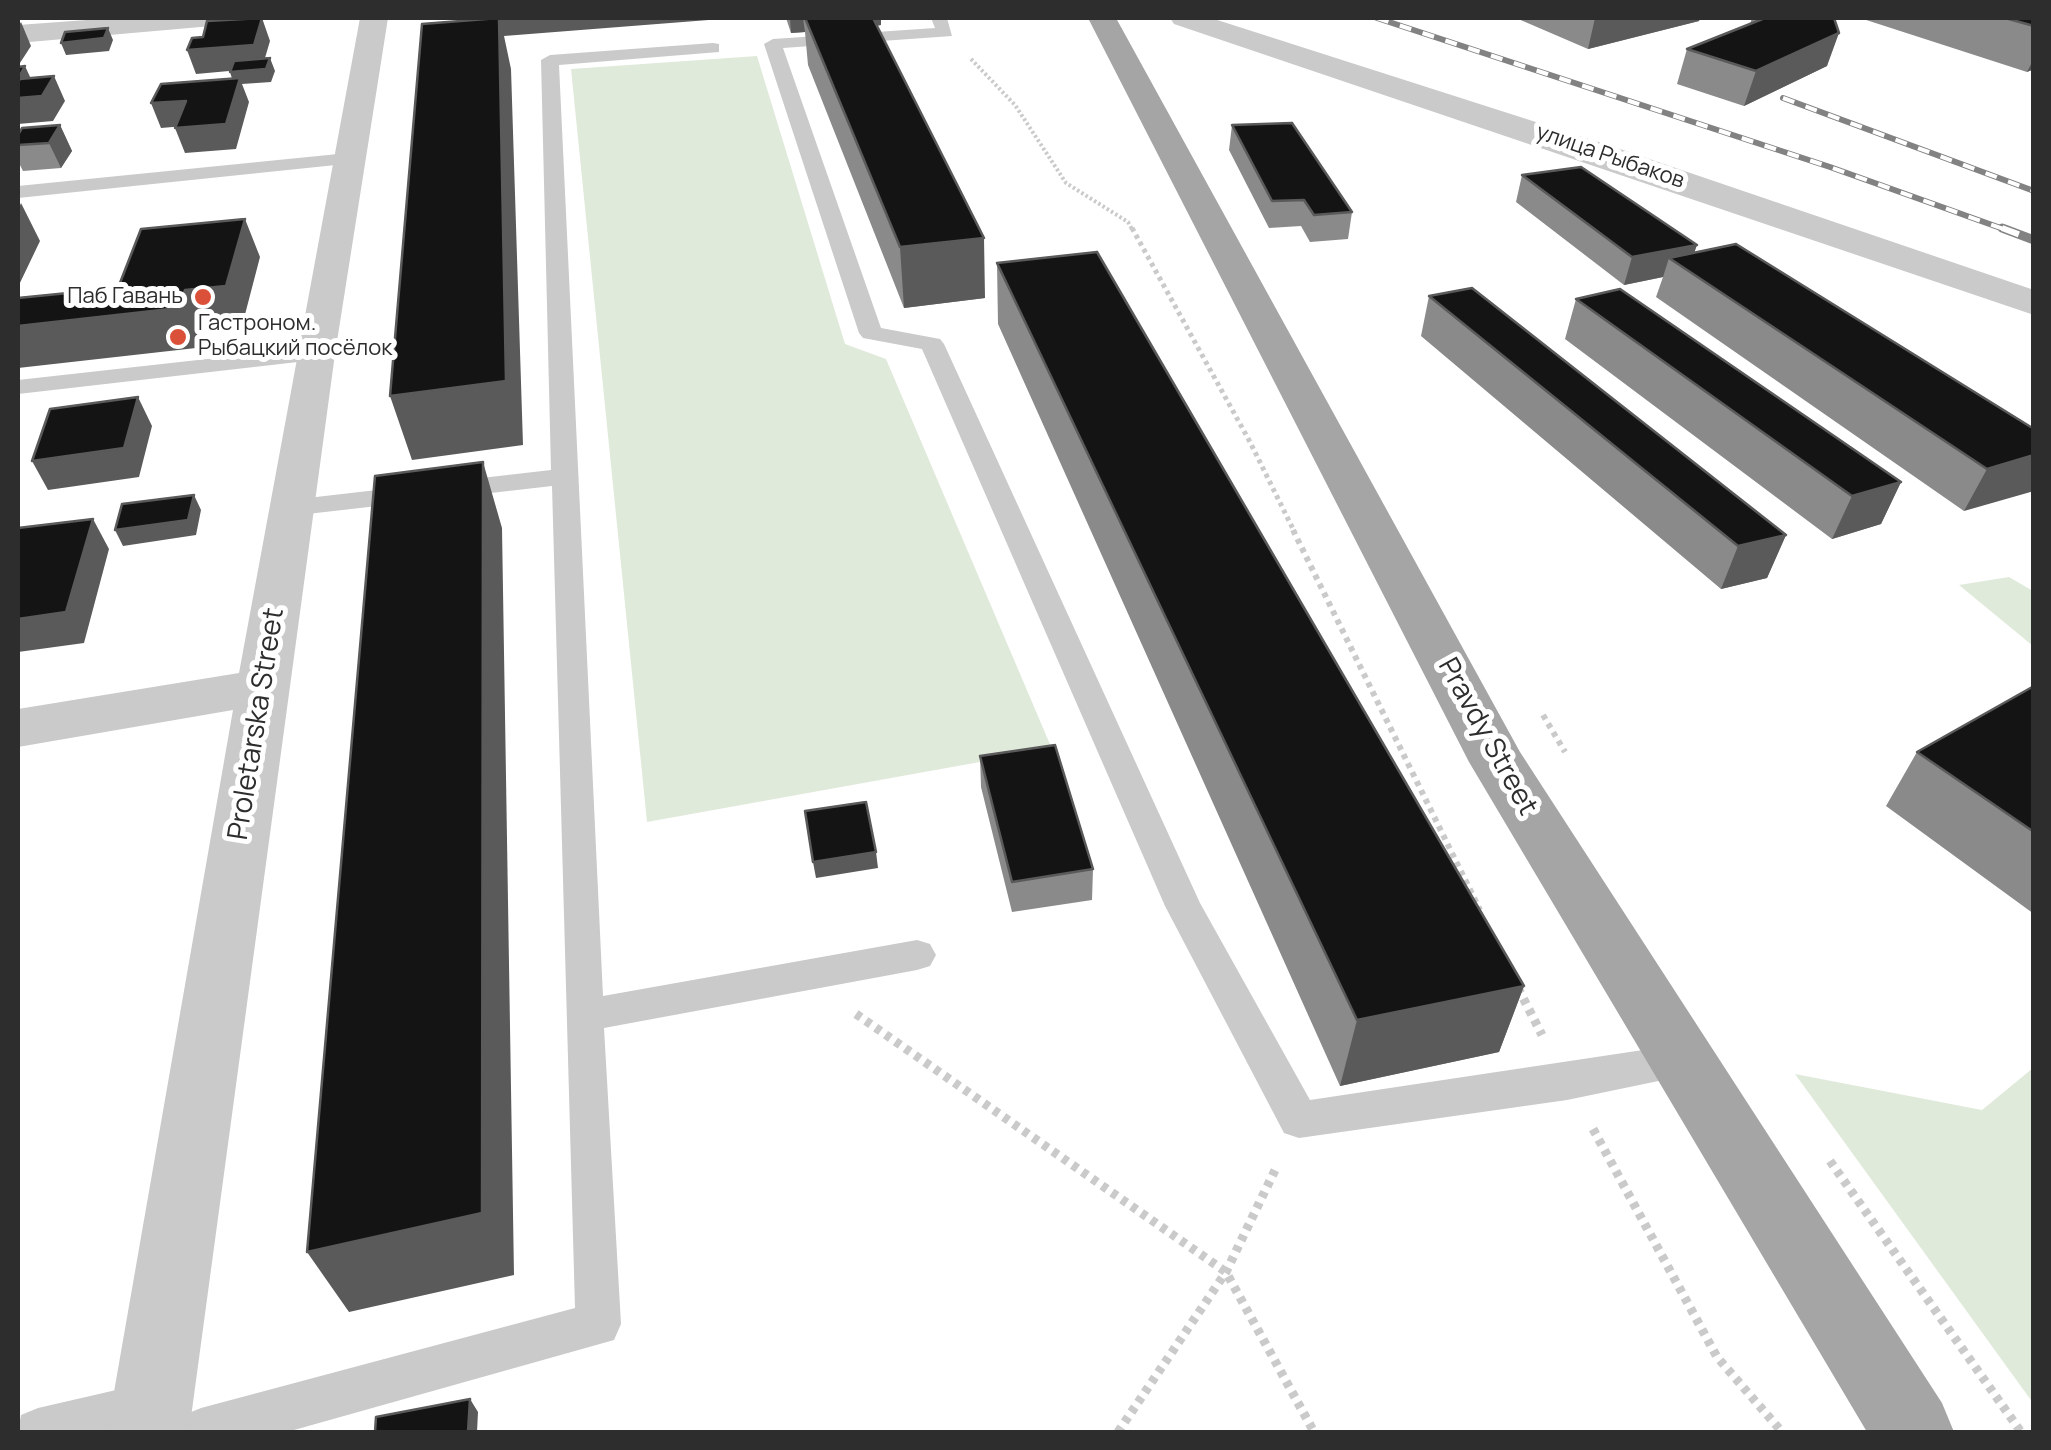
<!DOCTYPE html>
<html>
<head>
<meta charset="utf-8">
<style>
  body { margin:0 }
  #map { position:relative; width:2051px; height:1450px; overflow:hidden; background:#fff; font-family:Manrope,sans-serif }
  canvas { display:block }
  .frame { position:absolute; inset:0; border:20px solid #2d2d2d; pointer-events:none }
</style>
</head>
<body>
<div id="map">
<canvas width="2051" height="1450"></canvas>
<div class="frame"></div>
</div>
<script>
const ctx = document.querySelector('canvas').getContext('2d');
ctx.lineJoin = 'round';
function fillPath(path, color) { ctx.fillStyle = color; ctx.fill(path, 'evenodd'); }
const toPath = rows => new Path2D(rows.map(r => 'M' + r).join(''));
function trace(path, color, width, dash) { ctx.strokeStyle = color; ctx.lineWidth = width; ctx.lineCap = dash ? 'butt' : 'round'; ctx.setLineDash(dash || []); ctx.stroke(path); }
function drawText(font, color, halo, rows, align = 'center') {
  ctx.font = font + ' Manrope,sans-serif'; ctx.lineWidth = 10; ctx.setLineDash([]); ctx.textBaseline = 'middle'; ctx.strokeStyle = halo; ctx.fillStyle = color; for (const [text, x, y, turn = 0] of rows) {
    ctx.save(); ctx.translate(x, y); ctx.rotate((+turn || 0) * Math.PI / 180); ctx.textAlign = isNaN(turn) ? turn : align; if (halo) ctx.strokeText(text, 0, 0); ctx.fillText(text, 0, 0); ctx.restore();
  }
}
const green = toPath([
  [757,56,845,344,886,359,1052,749,647,822,571,69],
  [2009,577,2033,591,2033,646,1959,585],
  [2033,1068,2033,1403,1795,1074,1982,1110]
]);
const pathFar3 = toPath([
  [971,59,1015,105,1066,183,1128,222,1133,231]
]);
const pathFar2 = toPath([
  [1132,228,1250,442,1295,533]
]);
const pathFar1 = toPath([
  [1293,530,1480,910],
  [1543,715,1565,752]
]);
const path = toPath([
  [1518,988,1542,1035],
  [856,1014,1226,1272,1314,1432],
  [1593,1129,1717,1357,1782,1432],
  [1830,1161,2021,1432],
  [1118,1432,1226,1272,1277,1166]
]);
const lane = toPath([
  [931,18,947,18,952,36,783,48,881,328,940,339,944,344,1200,903,1310,1100,1683,1044,1697,1049,1703,1061,1697,1073,1567,1100,1299,1138,1284,1133,1165,906,922,349,863,338,859,333,764,44,773,39,935,28,931,18],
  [713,43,719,44,719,52,559,65,603,996,917,940,930,944,936,955,930,966,917,970,604,1028,621,1324,614,1340,287,1432,177,1432,184,1415,201,1408,575,1308,552,486,290,516,276,508,290,500,551,470,541,60,550,55,713,43],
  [348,153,355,155,355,163,18,198,18,186,348,153],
  [315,347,327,354,324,359,18,394,18,380,315,347],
  [151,1382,168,1389,175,1406,168,1423,151,1430,18,1432,21,1415,38,1408,151,1382]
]);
const street = toPath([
  [114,18,226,18,212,26,18,43,18,25,114,18],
  [360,18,388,18,335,354,189,1432,107,1432,233,710,18,747,18,709,239,673,360,18],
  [1170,18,1211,18,1617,148,2034,290,2034,315,1174,24,1170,18]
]);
const primary = toPath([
  [1088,18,1116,18,1520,752,1942,1403,1954,1432,1867,1432,1469,762,1088,18]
]);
const railFar1 = toPath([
  [1377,18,1830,167,2009,231],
  [1783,98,2034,191]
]);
const rail = toPath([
  [2002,228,2034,240]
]);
const wall = toPath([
  [786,18,881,18,881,25,877,26,985,298,904,308,808,65,805,32,791,33],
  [1516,18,1700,18,1699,21,1588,49],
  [1752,18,1834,18,1827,66,1744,106,1677,84,1687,49,1750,24],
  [1860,18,2034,18,2034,69,2027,72],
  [60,125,72,151,61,168,23,171,18,161,18,135],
  [1232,125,1352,212,1348,239,1310,242,1301,226,1269,228,1229,150],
  [1522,175,1694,253,2034,429,1964,511,1656,297,1663,277,1624,285,1516,202],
  [997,263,1524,986,1499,1052,1340,1086,998,324],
  [1429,296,1786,535,1767,578,1721,589,1421,336],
  [1576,299,1901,482,1881,524,1832,539,1565,339],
  [2034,686,2034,914,1886,806,1917,752],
  [980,756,1093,869,1092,900,1012,912,981,787]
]);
const shadedWall = toPath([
  [262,18,270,41,262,68,196,74,187,50],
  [481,18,734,18,504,36,511,69,523,445,412,460,390,396,485,38],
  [790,18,803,18,805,32,791,33],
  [805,18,881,18,881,25,810,31],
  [1595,18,1700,18,1699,21,1588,49],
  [21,22,31,46,18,66,18,27],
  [108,28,113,40,109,51,66,55,61,43],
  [1839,33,1827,66,1744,106,1756,71],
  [270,58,275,71,271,82,242,84,249,102,236,149,185,153,175,128,234,85,230,72],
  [2034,58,2034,69,2027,72],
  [25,66,31,79,18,93,18,79],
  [54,76,65,101,53,121,18,124,18,98],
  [186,101,196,125,161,128,151,103],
  [60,125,72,151,61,168,49,143],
  [21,203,40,241,18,287,18,210],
  [245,219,260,257,242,326,202,330,196,348,18,368,18,326,185,290],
  [984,238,985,298,904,308,900,247],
  [1697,245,1688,271,1669,258,1663,277,1624,285,1632,257],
  [138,397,152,426,139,477,48,490,32,461],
  [2034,455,2034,491,1964,511,1987,469],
  [483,462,502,528,514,1275,349,1312,307,1252],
  [1901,482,1881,524,1832,539,1852,496],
  [194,495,201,510,196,535,123,546,115,530],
  [93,519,109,549,84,643,18,652,18,619],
  [1786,535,1767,578,1721,589,1738,546],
  [876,852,878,868,816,878,813,862],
  [1524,986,1499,1052,1340,1086,1357,1020],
  [470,1399,478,1412,477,1432,468,1432]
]);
const building = toPath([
  [262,18,254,45,187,50,192,38,203,37,207,21,262,18],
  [499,18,506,381,390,396,422,24,499,18],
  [805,18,873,18,984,238,900,247,805,18],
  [1765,18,1834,18,1839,33,1756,71,1687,49,1765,18],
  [2005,18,2034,18,2034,26,2005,18],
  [108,28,104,38,61,43,65,32,108,28],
  [270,58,266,69,230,72,234,61,270,58],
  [25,66,18,79,18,67,25,66],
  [54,76,42,96,18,98,18,82,20,79,54,76],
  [240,78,226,124,175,128,186,101,151,103,161,84,240,78],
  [1292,123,1352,212,1314,215,1304,200,1272,201,1232,125,1292,123],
  [60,125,49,143,18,145,18,135,22,128,60,125],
  [1581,167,1697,245,1632,257,1522,175,1581,167],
  [245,219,226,286,185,290,179,308,18,326,18,298,118,288,141,229,245,219],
  [1736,244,2034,429,2034,455,1987,469,1669,258,1736,244],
  [1097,252,1524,986,1357,1020,997,263,1097,252],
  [1472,288,1786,535,1738,546,1429,296,1472,288],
  [1620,289,1901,482,1852,496,1576,299,1620,289],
  [138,397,124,448,32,461,50,409,138,397],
  [483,462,482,1213,307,1252,375,476,483,462],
  [194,495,188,520,115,530,122,504,194,495],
  [93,519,66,612,18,619,18,528,93,519],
  [2034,686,2034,832,1917,752,2034,686],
  [1055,745,1093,869,1012,882,980,756,1055,745],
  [866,802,876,852,813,862,805,811,866,802],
  [470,1399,468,1432,375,1432,376,1417,470,1399]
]);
const markers = [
  [203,297,10,"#db5039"],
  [178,337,10,"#db5039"]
];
const farStreetnames = [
  ["улица Рыбаков",1610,157,19]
];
const farPoinames = [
  ["Паб Гавань",183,297],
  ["Гастроном.",198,324,"left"],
  ["Рыбацкий посёлок",198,349,"left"]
];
const streetNames = [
  ["Proletarska Street",257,724,-81],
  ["Pravdy Street",1487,737,61]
];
fillPath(green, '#e0eadb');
trace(pathFar3, '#cacaca', 4, [2.5, 2.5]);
trace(pathFar2, '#cacaca', 5, [4, 4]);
trace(pathFar1, '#cacaca', 6, [5, 5]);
trace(path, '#cacaca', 9, [6, 6]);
fillPath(lane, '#cacaca');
fillPath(street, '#cacaca');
fillPath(primary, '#a5a5a5');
trace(railFar1, '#828282', 6);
trace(rail, '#828282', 9);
trace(railFar1, '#fff', 4, [12]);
trace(rail, '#fff', 6, [18]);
fillPath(wall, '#8a8a8a');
fillPath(shadedWall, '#5a5a5a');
fillPath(building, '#141414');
trace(building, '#5a5a5a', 2.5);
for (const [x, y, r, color] of markers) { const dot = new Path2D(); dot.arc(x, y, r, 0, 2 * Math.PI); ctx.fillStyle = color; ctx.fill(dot); trace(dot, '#fff', 4); }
drawText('22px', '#2d2d2d', '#fff', farStreetnames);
drawText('22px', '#2d2d2d', '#fff', farPoinames, 'right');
drawText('28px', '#2d2d2d', '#fff', streetNames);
</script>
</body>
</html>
